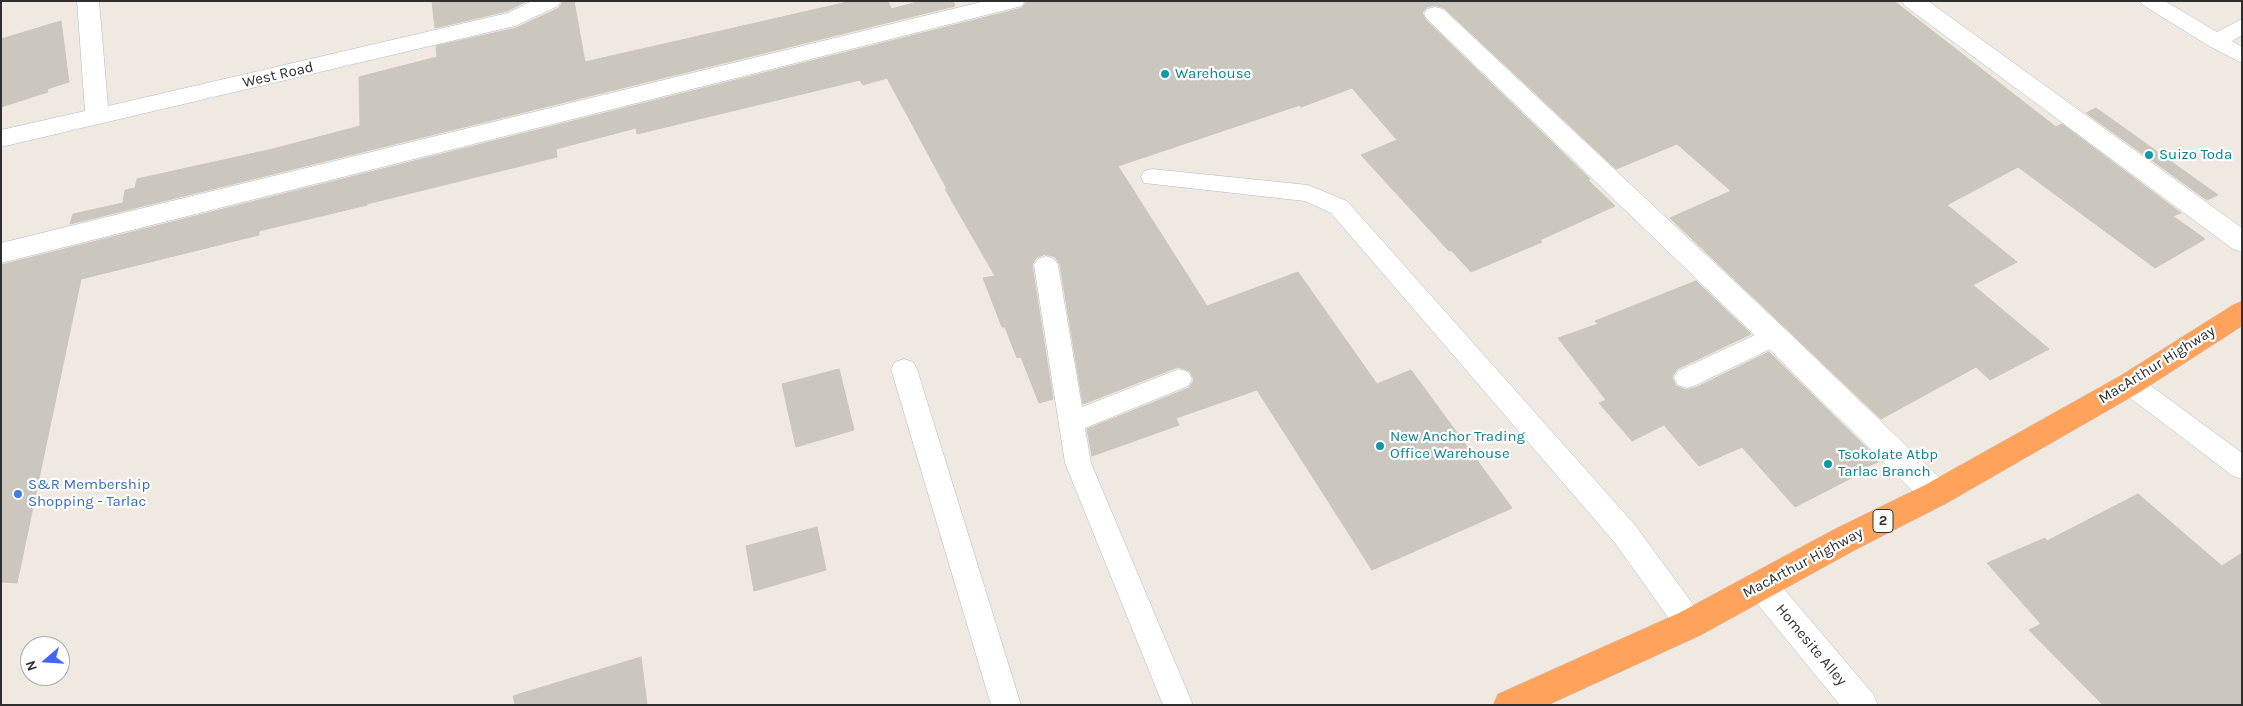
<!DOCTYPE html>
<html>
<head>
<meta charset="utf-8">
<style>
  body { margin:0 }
  #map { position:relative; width:2243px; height:706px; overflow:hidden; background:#efe9e1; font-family:Karla,sans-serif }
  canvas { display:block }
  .frame { position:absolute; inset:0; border:2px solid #2e2e2e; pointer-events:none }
  .north { position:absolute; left:20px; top:636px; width:50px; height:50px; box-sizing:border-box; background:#fff; border:1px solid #ababab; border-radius:50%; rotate:251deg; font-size:14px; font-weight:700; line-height:20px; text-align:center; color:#2e2e2e }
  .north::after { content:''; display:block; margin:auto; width:18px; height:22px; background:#4264fb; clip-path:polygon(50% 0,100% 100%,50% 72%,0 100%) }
</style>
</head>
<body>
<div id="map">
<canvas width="2243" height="706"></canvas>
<div class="frame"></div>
<div class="north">N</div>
</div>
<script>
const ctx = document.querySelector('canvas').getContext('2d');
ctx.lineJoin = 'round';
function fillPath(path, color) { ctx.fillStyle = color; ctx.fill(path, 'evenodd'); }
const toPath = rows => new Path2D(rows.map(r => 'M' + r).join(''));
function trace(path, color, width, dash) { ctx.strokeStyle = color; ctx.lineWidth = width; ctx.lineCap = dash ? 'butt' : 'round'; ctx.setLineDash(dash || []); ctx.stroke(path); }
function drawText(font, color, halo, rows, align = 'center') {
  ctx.font = font + ' Karla,sans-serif'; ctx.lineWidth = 4.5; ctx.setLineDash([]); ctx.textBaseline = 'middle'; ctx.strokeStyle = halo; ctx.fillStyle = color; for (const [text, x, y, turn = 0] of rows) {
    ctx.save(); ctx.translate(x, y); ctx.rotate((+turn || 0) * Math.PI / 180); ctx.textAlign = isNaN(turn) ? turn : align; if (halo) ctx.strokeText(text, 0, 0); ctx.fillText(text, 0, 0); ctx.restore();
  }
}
const building = toPath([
  [432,1,527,1,507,11,435,28,432,1],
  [563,1,574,1,585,62,852,1,888,1,891,9,921,1,953,1,955,6,70,224,73,214,123,203,125,190,135,188,137,179,273,149,360,126,359,77,437,57,436,46,516,28,559,8,563,1],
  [1027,1,1894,1,2056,127,2062,124,2181,213,2173,216,2205,239,2155,268,2018,167,1947,205,2017,262,1973,285,2049,349,1990,380,1976,367,1881,419,1670,218,1731,191,1677,144,1616,169,1444,8,1435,5,1427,7,1422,13,1426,20,1590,179,1588,180,1615,206,1540,240,1542,242,1471,272,1451,250,1449,251,1361,155,1397,140,1352,88,1301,107,1300,105,1118,166,1207,306,1298,272,1377,384,1411,370,1512,508,1372,570,1257,390,1176,418,1179,425,1092,456,1087,429,1189,388,1194,380,1190,371,1178,367,1083,404,1060,265,1055,257,1045,254,1036,258,1032,265,1053,399,1039,403,1021,357,1017,358,1005,327,1002,327,983,278,995,276,945,189,947,189,887,78,863,85,860,80,637,134,636,128,556,149,557,157,367,204,367,205,259,231,259,235,81,279,17,583,1,582,1,265,1022,8,1027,1],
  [61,21,69,82,47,89,48,92,1,107,1,39,61,21],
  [2096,108,2218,195,2207,200,2086,113,2096,108],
  [1696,281,1751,334,1677,369,1672,377,1676,386,1686,390,1697,387,1769,352,1880,461,1859,470,1861,473,1795,507,1742,447,1699,466,1664,425,1632,441,1599,403,1606,400,1558,338,1598,324,1595,321,1696,281],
  [839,369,854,430,796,447,782,384,839,369],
  [2138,494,2222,566,2242,553,2242,705,2103,705,2029,630,2041,624,1987,563,2045,538,2047,541,2138,494],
  [817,527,826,570,754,591,746,546,817,527],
  [641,657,647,705,515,705,513,696,641,657]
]);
const lane = toPath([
  [2140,1,2165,1,2217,32,2242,19,2242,35,2232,41,2242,47,2242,63,2209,46,2143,5,2140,1],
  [1152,169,1308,185,1347,201,1635,525,1700,614,1705,624,1700,634,1690,638,1680,634,1615,543,1331,213,1305,201,1144,183,1141,177,1144,171,1152,169],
  [1046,256,1054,259,1058,265,1082,407,1179,369,1188,372,1192,379,1188,386,1085,428,1091,463,1193,705,1163,705,1065,463,1034,265,1038,259,1046,256],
  [1774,326,1783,329,1786,336,1783,343,1696,385,1687,388,1678,385,1674,378,1678,371,1774,326],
  [904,359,913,362,917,369,1021,705,991,705,891,369,895,362,904,359],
  [2130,374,2139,377,2242,453,2242,479,2233,476,2121,391,2117,384,2121,377,2130,374]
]);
const street = toPath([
  [77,1,99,1,108,106,508,13,532,1,561,1,558,6,515,26,1,147,1,130,85,111,77,1],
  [985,1,1025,1,1022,6,1014,8,1,263,1,243,985,1],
  [1435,7,1443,9,1784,328,1947,485,1951,494,1947,503,1936,507,1925,503,1764,344,1427,19,1424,14,1427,9,1435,7],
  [1761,571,1772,575,1873,694,1878,705,1840,705,1750,595,1745,585,1750,575,1761,571]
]);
const secondary = toPath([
  [1902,1,1928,1,2242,228,2242,252,2233,249,1905,6,1902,1]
]);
const highway = toPath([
  [2242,301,2242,326,2140,392,1947,503,1855,550,1701,635,1548,705,1493,705,1498,694,1679,613,1833,530,1925,485,2120,376,2233,305,2242,301]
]);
const markers = [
  [1165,74,5,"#0f9aa8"],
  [2149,155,5,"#0f9aa8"],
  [1380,446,5,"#0f9aa8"],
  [1828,464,5,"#0f9aa8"],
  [18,494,5,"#3f7fe0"]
];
const shields = [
  [1883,521,20]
];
const shieldNames = [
  ["2",1883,521]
];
const cultureNames = [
  ["Warehouse",1175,74],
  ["Suizo Toda",2159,155],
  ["New Anchor Trading",1390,437],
  ["Office Warehouse",1390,454],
  ["Tsokolate Atbp",1838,455],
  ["Tarlac Branch",1838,472]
];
const streetNames = [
  ["West Road",278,75,-13],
  ["MacArthur Highway",2157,365,-32],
  ["MacArthur Highway",1803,563,-28],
  ["Homesite Alley",1811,645,50]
];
const shopNames = [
  ["S&R Membership",28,485],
  ["Shopping - Tarlac",28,502]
];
fillPath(building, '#cbc7bf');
trace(building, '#cbc5ba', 1);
trace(lane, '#b4b7c1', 1);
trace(street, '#b4b7c1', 1);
trace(secondary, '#b4b7c1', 1);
trace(highway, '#c9c9c9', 1);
fillPath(lane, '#fff');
fillPath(street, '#fff');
fillPath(secondary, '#fff');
fillPath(highway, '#ffa35c');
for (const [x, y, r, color] of markers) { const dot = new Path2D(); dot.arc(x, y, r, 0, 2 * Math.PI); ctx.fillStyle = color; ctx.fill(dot); trace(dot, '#fff', 2); }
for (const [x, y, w] of shields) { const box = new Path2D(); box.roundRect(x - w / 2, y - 11.5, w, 23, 4); ctx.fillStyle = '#fff'; ctx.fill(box); trace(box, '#2e2e2e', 1); }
drawText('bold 14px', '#2e2e2e', null, shieldNames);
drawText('15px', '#0d838f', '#fff', cultureNames, 'left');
drawText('15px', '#2e2e2e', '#fff', streetNames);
drawText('15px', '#366cbe', '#fff', shopNames, 'left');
</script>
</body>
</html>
